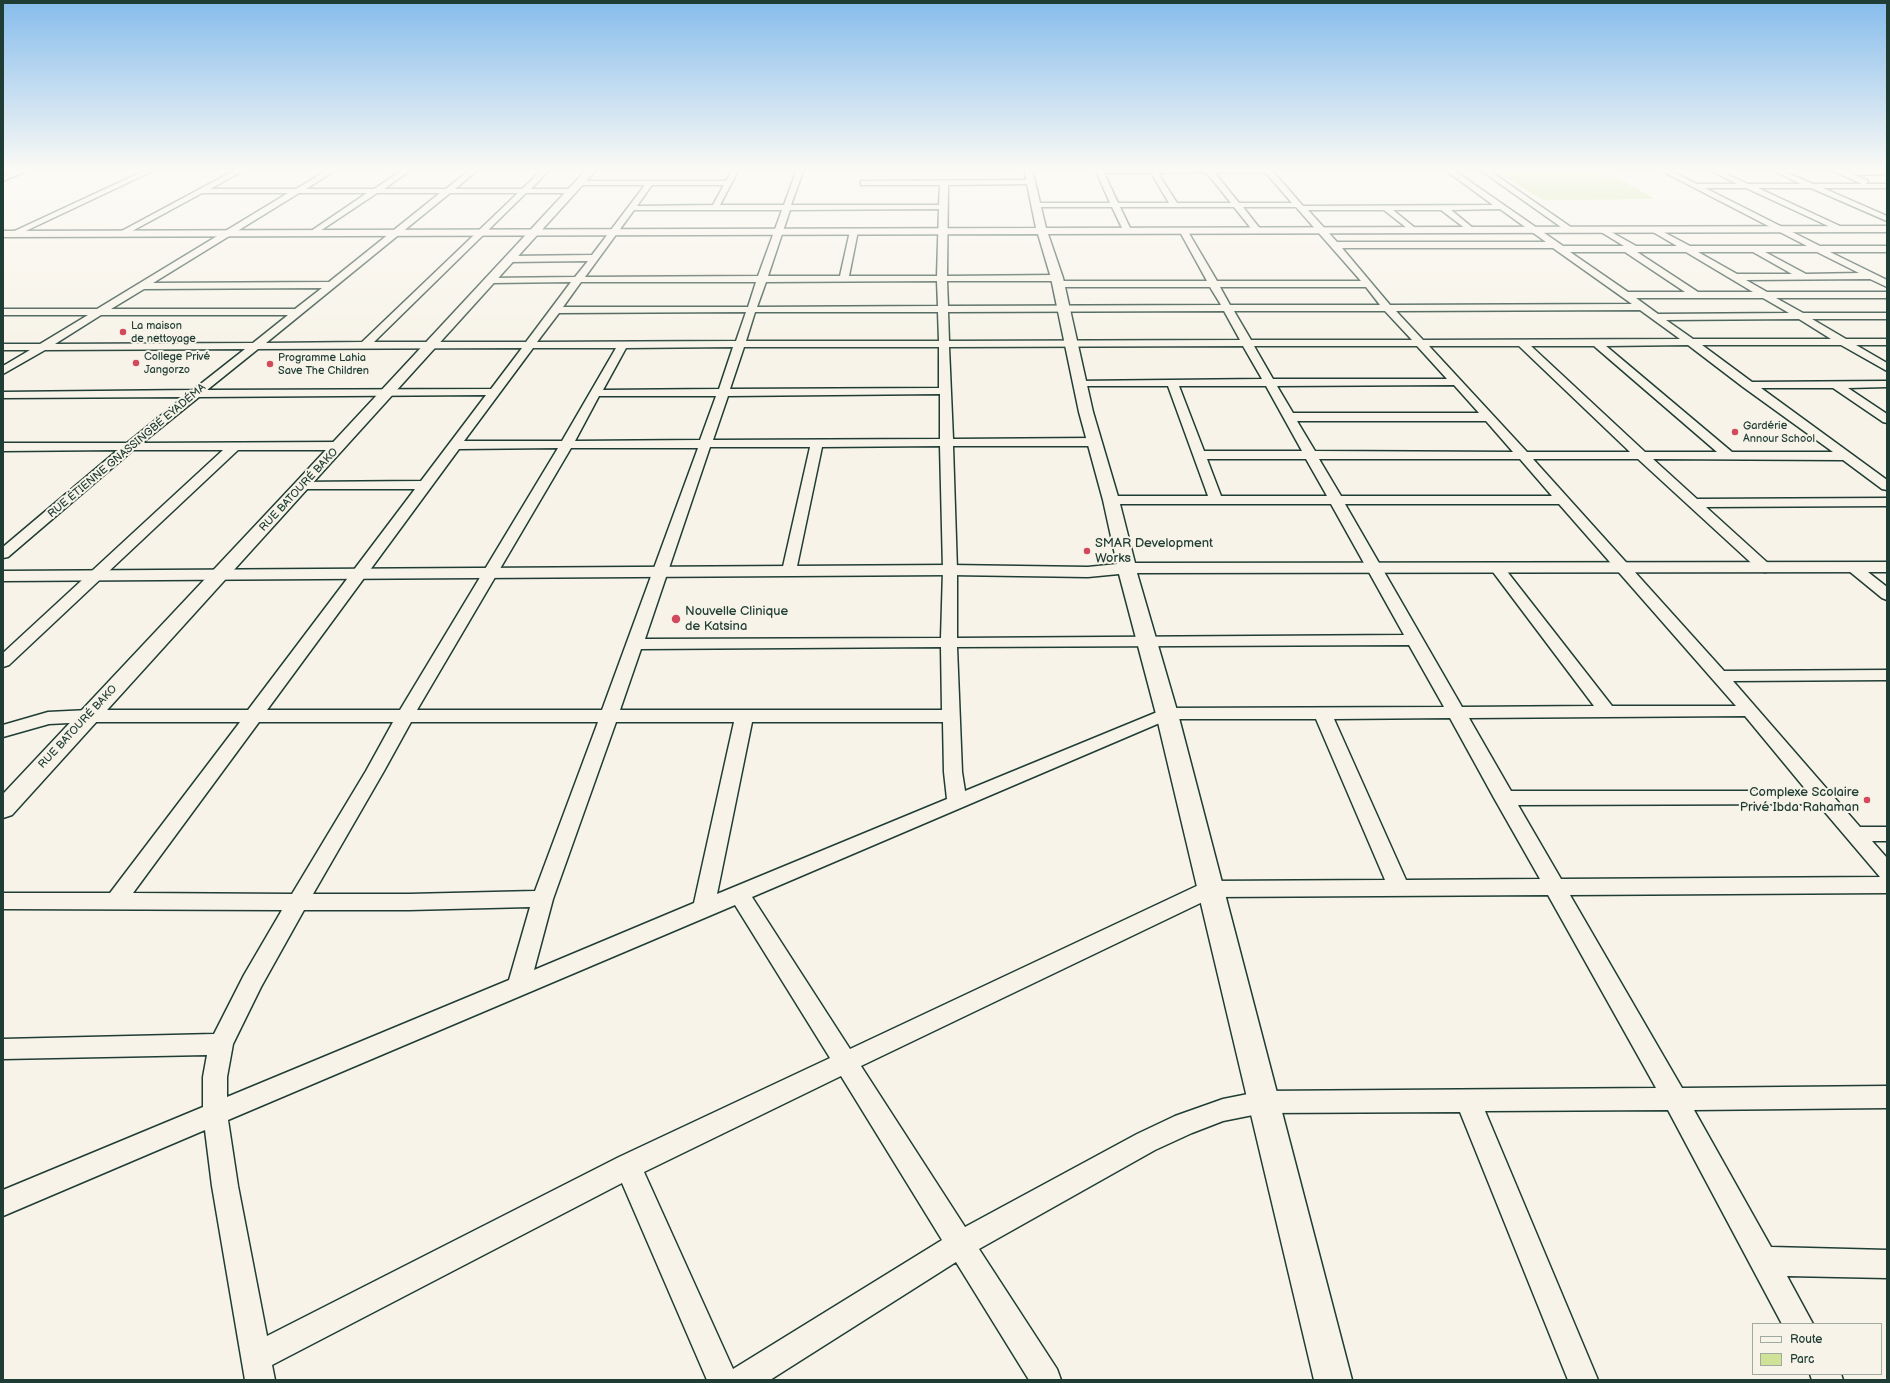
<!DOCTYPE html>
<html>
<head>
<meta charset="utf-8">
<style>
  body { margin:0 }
  #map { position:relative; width:1890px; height:1383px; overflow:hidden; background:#f7f3e8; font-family:"Balsamiq Sans",sans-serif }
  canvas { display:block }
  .frame { position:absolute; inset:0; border:4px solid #1f3d34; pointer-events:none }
  .legend { position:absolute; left:1752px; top:1323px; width:130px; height:52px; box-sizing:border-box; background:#f7f3e8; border:1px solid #a1aaa0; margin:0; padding:5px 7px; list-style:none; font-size:12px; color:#1f3d34 }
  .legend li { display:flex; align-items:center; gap:8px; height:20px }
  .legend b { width:20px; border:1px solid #a1aaa0 }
</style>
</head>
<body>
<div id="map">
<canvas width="1890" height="1383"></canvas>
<div class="frame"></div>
<ul class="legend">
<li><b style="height:5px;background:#f7f3e8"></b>Route</li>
<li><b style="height:11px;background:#cfe297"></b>Parc</li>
</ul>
</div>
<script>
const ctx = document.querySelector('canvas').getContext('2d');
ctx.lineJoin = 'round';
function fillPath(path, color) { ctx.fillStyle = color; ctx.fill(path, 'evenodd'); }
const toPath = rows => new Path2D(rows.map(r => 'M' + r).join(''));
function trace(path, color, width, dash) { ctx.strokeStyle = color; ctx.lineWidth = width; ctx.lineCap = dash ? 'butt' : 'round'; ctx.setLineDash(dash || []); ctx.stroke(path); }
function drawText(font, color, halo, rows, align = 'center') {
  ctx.font = font + ' "Balsamiq Sans",sans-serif'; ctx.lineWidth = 4; ctx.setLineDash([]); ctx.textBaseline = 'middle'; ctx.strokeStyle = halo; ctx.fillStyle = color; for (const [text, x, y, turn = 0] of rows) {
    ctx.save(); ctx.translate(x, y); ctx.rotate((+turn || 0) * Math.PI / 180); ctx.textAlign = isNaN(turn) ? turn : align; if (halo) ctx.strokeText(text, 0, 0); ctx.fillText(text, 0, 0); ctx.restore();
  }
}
const green = toPath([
  [1604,170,1655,199,1543,200,1495,171]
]);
const minor = toPath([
  [22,169,31,169,3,181,3,176,22,169],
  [148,169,157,169,15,236,12,236,8,234,148,169],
  [237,169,246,169,210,189,296,189,329,169,337,169,306,189,374,189,404,169,412,169,384,189,446,189,471,169,479,169,455,189,522,189,543,169,550,169,531,189,575,189,576,191,572,193,526,193,374,342,526,342,571,282,492,283,489,282,487,280,489,278,575,277,588,261,511,262,507,259,511,256,592,255,645,185,576,185,576,181,726,181,733,169,739,169,720,205,784,205,797,169,804,169,791,205,939,205,940,185,861,185,861,181,864,181,1030,180,1033,180,1033,184,948,185,947,276,1057,275,1062,278,1057,281,947,281,948,306,1221,305,1210,287,1058,287,1053,284,1058,281,1207,281,1179,230,1183,228,1187,230,1217,281,1361,281,1296,207,1243,207,1261,230,1257,232,1254,232,1234,207,1120,207,1131,230,1127,232,1123,230,1112,207,1036,207,1032,205,1036,203,1110,203,1095,169,1271,169,1303,206,1493,205,1444,169,1452,169,1563,246,1624,246,1601,232,1600,230,1604,228,1636,246,1677,246,1653,232,1652,230,1656,228,1690,246,1807,246,1658,169,1667,169,1697,184,1737,184,1708,169,1716,169,1748,184,1801,184,1770,169,1778,169,1813,184,1862,184,1828,169,1837,169,1844,172,1887,170,1887,174,1853,175,1867,180,1868,182,1866,184,1887,184,1887,188,1823,188,1887,216,1887,221,1811,188,1758,188,1842,227,1842,231,1839,231,1746,188,1705,188,1820,246,1887,246,1887,252,1830,252,1887,280,1887,287,1870,279,1746,280,1767,292,1887,292,1887,298,1776,298,1803,313,1887,313,1887,319,1812,319,1846,339,1887,339,1887,345,1856,345,1887,363,1887,371,1841,345,1702,345,1752,382,1887,381,1887,387,1848,388,1887,414,1887,423,1883,422,1833,388,1761,388,1887,480,1887,490,1882,489,1843,460,1653,459,1697,499,1887,498,1887,506,1706,507,1770,565,1772,568,1770,571,1765,572,1760,571,1638,459,1533,459,1724,671,1887,670,1887,680,1733,681,1860,827,1887,827,1887,841,1872,841,1887,858,1887,893,1570,895,1682,1088,1887,1086,1887,1108,1694,1110,1771,1247,1887,1250,1887,1278,1787,1276,1813,1324,1782,1324,1668,1110,1485,1111,1598,1380,1568,1380,1460,1112,1263,1113,1223,1121,1192,1133,1155,1150,979,1249,1057,1369,1061,1380,1029,1380,956,1262,770,1380,707,1380,622,1183,272,1365,275,1380,245,1380,212,1186,205,1130,3,1216,3,1190,203,1107,203,1077,207,1055,3,1059,3,1039,214,1034,244,975,282,910,3,909,3,893,110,893,240,722,89,722,49,724,3,737,3,725,48,712,89,710,248,710,415,489,303,489,298,488,296,485,298,482,421,481,486,395,199,397,142,443,339,442,345,446,339,450,238,450,9,665,3,667,3,653,223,450,133,450,8,557,3,558,3,547,118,450,3,451,3,443,127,443,184,397,3,398,3,392,193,390,245,349,45,350,3,374,3,366,30,350,3,350,3,344,40,344,88,315,3,315,3,309,97,309,288,193,202,193,123,236,120,236,116,234,237,169],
  [1206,172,1231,203,1177,203,1158,173,1206,172],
  [1214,172,1265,172,1292,203,1239,203,1214,172],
  [1104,173,1151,173,1169,203,1118,203,1104,173],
  [652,185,724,185,713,205,637,206,652,185],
  [299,193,367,193,311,231,310,233,314,235,377,193,440,193,329,282,153,283,299,193],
  [450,193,518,193,362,342,266,343,450,193],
  [939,209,937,276,849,276,858,231,854,229,850,231,840,276,768,276,790,210,939,209],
  [1500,209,1546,242,1337,242,1308,210,1384,210,1412,232,1416,230,1415,228,1393,210,1441,210,1470,232,1474,230,1473,228,1451,210,1500,209],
  [634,210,782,210,758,276,585,277,634,210],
  [1342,248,1553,248,1632,304,1390,305,1342,248],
  [1570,252,1625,252,1685,292,1628,292,1570,252],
  [1637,252,1686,252,1753,292,1698,292,1637,252],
  [1698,252,1753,252,1792,274,1737,274,1698,252],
  [1765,252,1817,252,1859,273,1806,274,1765,252],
  [937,281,938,306,757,307,766,282,937,281],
  [581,282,756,282,748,307,563,307,581,282],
  [1220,287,1366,287,1380,305,1230,305,1220,287],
  [322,288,295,309,111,309,144,289,322,288],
  [1636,298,1763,298,1789,313,1658,314,1636,298],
  [1640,310,1680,339,1423,340,1396,311,1640,310],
  [1224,311,1240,340,949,341,948,312,1224,311],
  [1234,311,1385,311,1412,340,1251,340,1234,311],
  [746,312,736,341,537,342,559,313,746,312],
  [755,312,938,312,939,341,746,341,755,312],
  [101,315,288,315,253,343,55,344,101,315],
  [1799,319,1831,339,1693,339,1666,320,1799,319],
  [1688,345,1743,387,1833,452,1732,452,1606,346,1688,345],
  [1243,346,1262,379,1076,381,1074,383,1076,385,1080,386,1168,386,1208,496,1111,496,1106,497,1104,500,1106,503,1111,504,1331,504,1404,635,957,638,957,570,953,446,1094,446,1100,442,1094,438,953,439,949,347,1243,346],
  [1254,346,1417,346,1447,379,1273,379,1254,346],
  [1429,346,1519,346,1630,452,1527,452,1429,346],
  [1531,346,1594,346,1717,452,1645,452,1531,346],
  [733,347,719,389,603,390,626,348,733,347],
  [744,347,939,347,939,388,730,389,744,347],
  [522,348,491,389,207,390,258,349,522,348],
  [533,348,616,348,562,441,464,441,533,348],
  [1454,385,1479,413,1293,413,1277,386,1454,385],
  [1179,386,1266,386,1302,451,1204,451,1179,386],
  [940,394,940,439,713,440,728,396,940,394],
  [599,396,716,396,700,440,575,441,599,396],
  [1297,421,1486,421,1513,452,1315,451,1297,421],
  [940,446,943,570,941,638,645,639,710,447,810,447,782,571,784,574,789,575,794,574,796,571,822,447,940,446],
  [558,448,400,710,267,710,459,449,558,448],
  [571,448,698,448,602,710,417,710,571,448],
  [1207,459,1306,459,1327,496,1221,496,1207,459],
  [1319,459,1520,459,1552,496,1341,496,1319,459],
  [1345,504,1559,504,1736,706,1612,706,1502,565,1497,564,1492,565,1490,568,1594,706,1462,707,1345,504],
  [1409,645,1444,707,1167,708,965,791,962,772,957,647,1409,645],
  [941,647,942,710,620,710,641,649,941,647],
  [1745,716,1807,791,1511,791,1469,718,1745,716],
  [1450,718,1494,798,1540,879,1406,880,1334,719,1450,718],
  [1169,719,1316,719,1385,880,1210,881,1203,883,850,1049,752,897,1169,719],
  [259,722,393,722,366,771,292,894,133,893,259,722],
  [411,722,598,722,535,891,409,894,313,894,384,771,411,722],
  [616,722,734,722,694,903,534,970,553,899,616,722],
  [752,722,943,722,944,772,947,799,717,894,752,722],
  [1818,804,1880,877,1561,879,1518,805,1818,804],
  [1548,895,1656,1088,1263,1091,1223,1099,1175,1116,1137,1134,965,1227,861,1066,1213,897,1548,895],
  [735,905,830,1058,619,1157,267,1336,238,1186,228,1120,735,905],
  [530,907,509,980,227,1097,227,1077,233,1044,261,987,304,910,409,910,530,907],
  [841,1076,942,1240,733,1369,644,1172,841,1076],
  [1479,169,1487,169,1575,230,1571,232,1568,232,1479,169],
  [1854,564,1859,565,1887,587,1887,600,1882,598,1849,571,1847,568,1849,565,1854,564],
  [1810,1374,1841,1374,1843,1380,1812,1380,1810,1374]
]);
const tertiary = toPath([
  [1024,169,1032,169,1046,228,1887,226,1887,232,1048,234,1063,278,1093,412,1119,500,1135,563,1887,562,1887,572,1137,573,1178,714,1352,1380,1314,1380,1156,714,1119,574,1088,577,950,575,3,581,3,571,950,565,1088,567,1117,564,1103,500,1079,412,1051,278,1038,234,3,237,3,231,1036,228,1024,169]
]);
const secondary = toPath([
  [587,169,597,169,12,815,3,818,3,794,297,481,587,169]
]);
const markers = [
  [123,332,4,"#d1495b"],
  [136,363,4,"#d1495b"],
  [270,364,4,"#d1495b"],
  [1735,432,4,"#d1495b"],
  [1087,551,4,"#d1495b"],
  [676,619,5,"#d1495b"],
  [1867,800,4,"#d1495b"]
];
const farPoinames = [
  ["La maison",131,326],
  ["de nettoyage",131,339],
  ["College Privé",144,357],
  ["Jangorzo",144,370],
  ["Programme Lahia",278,358],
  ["Save The Children",278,371],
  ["Gardérie",1743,426],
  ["Annour School",1743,439]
];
const farStreetnames = [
  ["RUE ÉTIENNE GNASSINGBÉ EYADÉMA",127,451,-40],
  ["RUE BATOURÉ BAKO",299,490,-47],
  ["RUE BATOURÉ BAKO",78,727,-47]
];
const poiNames = [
  ["SMAR Development",1095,544],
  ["Works",1095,559],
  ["Nouvelle Clinique",685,612],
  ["de Katsina",685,627],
  ["Complexe Scolaire",1859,793,"right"],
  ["Privé Ibda Rahaman",1859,808,"right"]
];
fillPath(green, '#cfe297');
trace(minor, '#1f3d34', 3);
trace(tertiary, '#1f3d34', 3);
trace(secondary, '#1f3d34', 3);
fillPath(minor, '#f7f3e8');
fillPath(tertiary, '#f7f3e8');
fillPath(secondary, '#f7f3e8');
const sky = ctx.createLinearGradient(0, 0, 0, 362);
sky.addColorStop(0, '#86bcec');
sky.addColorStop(0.47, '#fbfaf5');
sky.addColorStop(1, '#fbfaf500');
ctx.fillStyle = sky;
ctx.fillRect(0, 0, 1890, 362);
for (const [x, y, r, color] of markers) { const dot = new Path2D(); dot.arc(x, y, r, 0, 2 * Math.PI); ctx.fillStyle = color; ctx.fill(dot); trace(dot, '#f7f3e8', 1.5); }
drawText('11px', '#1f3d34', '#f7f3e8', farPoinames, 'left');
drawText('11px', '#1f3d34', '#f7f3e8', farStreetnames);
drawText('13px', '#1f3d34', '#f7f3e8', poiNames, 'left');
</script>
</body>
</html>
